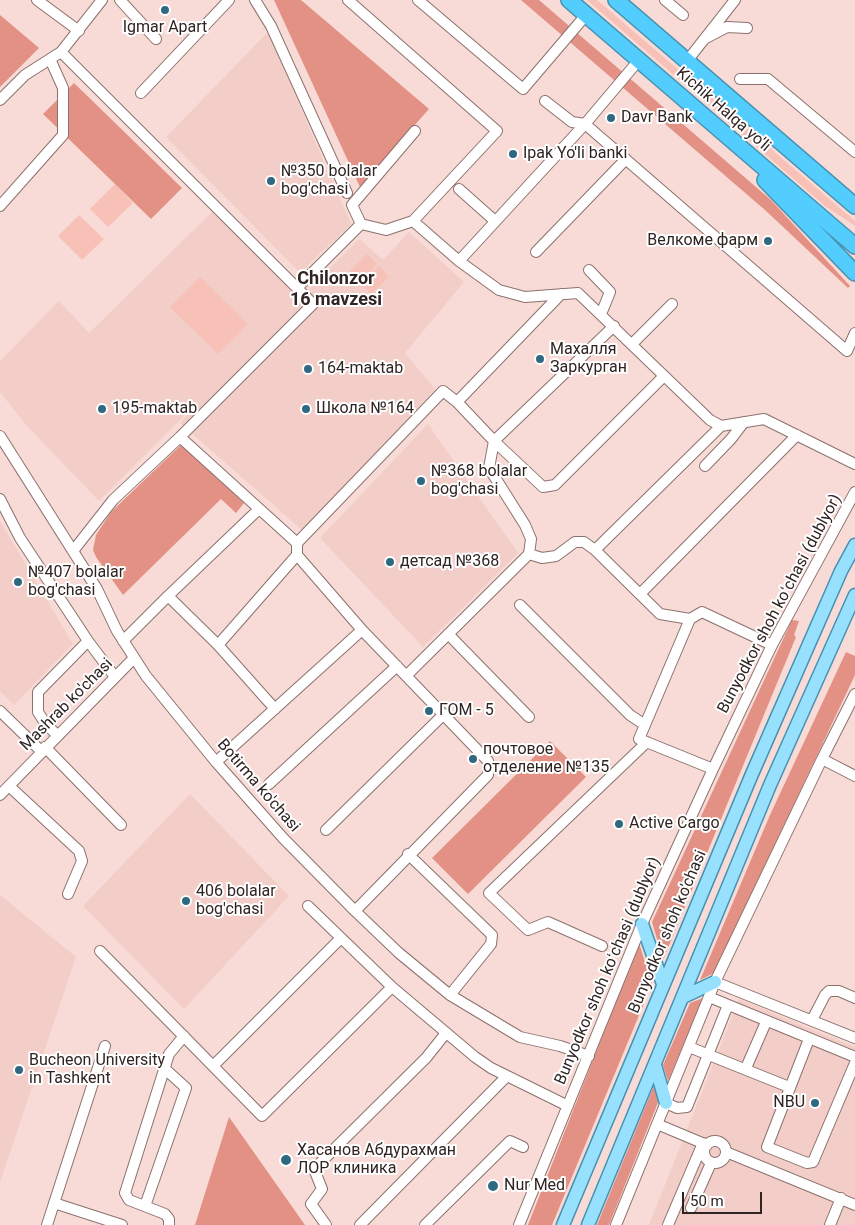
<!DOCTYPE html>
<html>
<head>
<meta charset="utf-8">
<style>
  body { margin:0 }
  #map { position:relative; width:855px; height:1225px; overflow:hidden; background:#f8dbd6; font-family:Roboto,sans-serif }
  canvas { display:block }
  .scale { position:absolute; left:682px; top:1192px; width:80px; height:22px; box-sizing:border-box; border:2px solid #2f2422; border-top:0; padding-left:6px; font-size:15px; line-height:18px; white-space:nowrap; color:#2f2422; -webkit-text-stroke:4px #fff; paint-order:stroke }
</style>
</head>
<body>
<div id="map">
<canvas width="855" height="1225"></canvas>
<div class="scale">50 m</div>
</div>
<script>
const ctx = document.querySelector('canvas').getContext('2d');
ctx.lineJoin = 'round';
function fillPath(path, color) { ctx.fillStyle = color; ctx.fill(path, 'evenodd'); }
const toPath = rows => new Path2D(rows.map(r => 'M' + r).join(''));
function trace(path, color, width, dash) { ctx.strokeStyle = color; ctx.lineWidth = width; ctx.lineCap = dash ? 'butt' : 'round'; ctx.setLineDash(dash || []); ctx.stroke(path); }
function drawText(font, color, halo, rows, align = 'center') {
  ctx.font = font + ' Roboto,sans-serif'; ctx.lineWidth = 4; ctx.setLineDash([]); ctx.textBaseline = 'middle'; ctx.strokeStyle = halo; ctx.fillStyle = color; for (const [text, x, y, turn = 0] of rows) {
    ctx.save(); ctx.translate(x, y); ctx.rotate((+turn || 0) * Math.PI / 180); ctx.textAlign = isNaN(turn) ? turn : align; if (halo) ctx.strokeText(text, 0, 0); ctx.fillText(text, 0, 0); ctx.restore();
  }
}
const built = toPath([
  [268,32,351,224,300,273,166,137],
  [213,211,302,296,359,239,383,260,409,232,464,282,405,353,435,389,303,531,180,423,204,396,99,501,27,426,0,392,0,361,59,301,89,333],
  [428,424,518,553,423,647,320,538],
  [0,521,73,644,14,705,0,691],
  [190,794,289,896,184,1009,83,906],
  [0,895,76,957,0,1182],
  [739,999,855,1047,855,1225,649,1225]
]);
const green = toPath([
  [587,0,597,0,855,221,855,226,825,206],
  [115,184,133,203,108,227,90,209],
  [79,215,104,239,82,260,58,236],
  [367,254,377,264,359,282,349,272],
  [379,266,389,277,371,294,361,284],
  [200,277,248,324,218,354,170,307]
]);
const forest = toPath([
  [274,0,301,0,429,109,360,187],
  [521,0,539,0,771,200,850,286,848,288,765,210],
  [0,15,39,48,0,87],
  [74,83,182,188,151,219,43,114],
  [182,444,244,503,236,513,221,499,123,595,96,557,93,550,96,535,111,512],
  [792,620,799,621,794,635,796,637,663,960,652,922],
  [846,652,855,656,855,675,714,973,700,980,770,815],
  [550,741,586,777,468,894,432,858],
  [639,943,652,984,552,1225,528,1225],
  [703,998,668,1081,663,1065,690,1003],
  [655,1083,659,1100,609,1225,597,1225],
  [229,1117,305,1225,195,1225]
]);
const minor = toPath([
  [37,0,79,31],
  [120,0,156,39],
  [255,0,271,26,347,193],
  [348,0,497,131,413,221],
  [418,0,523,89,586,15],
  [665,0,683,15],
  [706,38,727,27,747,28],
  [61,52,313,304,180,437,113,500,73,551],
  [687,61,735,0],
  [740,79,768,79,855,152],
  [141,93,229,0],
  [0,100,25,75,61,52,102,0],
  [545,101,572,122,585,124,847,351,855,333],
  [459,189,495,221],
  [0,206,63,135,63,88,50,59],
  [361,224,352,205,415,131],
  [536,252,626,159],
  [459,261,585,124,639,60],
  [589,270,610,292,601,314],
  [298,287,361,224,386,230,413,221,459,261,499,290,525,297,578,293,710,420,721,426,764,419,855,464],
  [614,326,494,441,543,487,555,485,664,376],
  [632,344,672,304],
  [457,402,561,294],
  [0,436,97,589,117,631,146,676,216,762,283,838,355,911,399,953,450,995,520,1037,560,1046,589,1056],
  [180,437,297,543,297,555,362,630,216,762],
  [705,466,731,439,744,422],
  [0,499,20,538,88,641,115,677],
  [297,543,443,391,457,402,494,441,489,468,525,525,531,539,529,554],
  [595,550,721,426],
  [640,594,797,435],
  [168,596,259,509],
  [520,605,630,715,645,725],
  [690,619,639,739,713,769],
  [448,634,529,717],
  [123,641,168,596,218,645,275,709],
  [218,645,297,555],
  [407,675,529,554,542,558,556,556,575,542,584,542,595,550,660,614,690,619,702,612,772,645],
  [0,711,41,751],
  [57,735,45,723,38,712,38,692,88,641],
  [45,747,121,825],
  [822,759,855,776],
  [269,784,397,666],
  [9,786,79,851,82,861,68,894],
  [0,795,134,658],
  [326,830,444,714],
  [408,854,492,935,491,944,450,995],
  [308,906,392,987,475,1057,491,1068,568,1106],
  [355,911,488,775,489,766,488,761,362,630],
  [602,946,548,922,528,930,489,893,647,742],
  [100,951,262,1116,392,987],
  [715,982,855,1038],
  [709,997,855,1057],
  [812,1020,825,995,829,991,839,991,855,998],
  [809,1039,767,1147,807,1163,813,1162,855,1063],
  [689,1047,789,1087],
  [213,1066,340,939],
  [746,1068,766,1022],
  [666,1103,677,1108,687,1107,728,1005],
  [657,1124,707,1145],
  '704 1152a11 11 0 1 1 22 0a11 11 0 1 1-22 0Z',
  [726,1152,855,1205],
  [54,1203,122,1225],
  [145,1206,186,1088,164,1068],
  [691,1208,711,1163],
  [47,1225,105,1046],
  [169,1225,169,1219,165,1214,129,1200,125,1193,169,1054,184,1036],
  [326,1225,311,1204,322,1189,314,1169,426,1058,446,1033],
  [360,1225,507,1076],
  [425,1225,510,1141,523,1147],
  [519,1225,642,924,713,769,772,645,855,492],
  [616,1225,715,982,822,759,855,694],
  [668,1225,703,1143],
  [830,1225,841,1198]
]);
const major = toPath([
  [642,924,663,984],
  [683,997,715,982],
  [655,1065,666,1103],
  [563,1225,752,774,841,571,855,545],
  [588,1225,770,785,855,595]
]);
const highway = toPath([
  [569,0,855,246],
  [616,0,855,206],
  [765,180,855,273]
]);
const markers = [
  [165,10,5,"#2e6981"],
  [611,118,5,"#2e6981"],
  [513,154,5,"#2e6981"],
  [271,181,5,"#2e6981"],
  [768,241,5,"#2e6981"],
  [540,359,5,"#2e6981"],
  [308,369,5,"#2e6981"],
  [102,409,5,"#2e6981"],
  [306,409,5,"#2e6981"],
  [421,481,5,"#2e6981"],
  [390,562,5,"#2e6981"],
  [18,582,5,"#2e6981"],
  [429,711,5,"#2e6981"],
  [473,759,5,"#2e6981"],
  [619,824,5,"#2e6981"],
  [186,901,5,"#2e6981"],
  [19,1070,5,"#2e6981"],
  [815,1103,5,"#2e6981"],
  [286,1160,6,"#2e6981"],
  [493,1186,6,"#2e6981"]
];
const poiNames = [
  ["Igmar Apart",165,28,"center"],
  ["Davr Bank",621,118],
  ["Ipak Yo'li banki",523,154],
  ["№350 bolalar",281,172],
  ["bog'chasi",281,190],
  ["Велкоме фарм",758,241,"right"],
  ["Махалля",550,350],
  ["Заркурган",550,368],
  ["164-maktab",318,369],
  ["195-maktab",112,409],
  ["Школа №164",316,409],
  ["№368 bolalar",431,472],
  ["bog'chasi",431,490],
  ["детсад №368",400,562],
  ["№407 bolalar",28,573],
  ["bog'chasi",28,591],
  ["ГОМ - 5",439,711],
  ["почтовое",483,750],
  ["отделение №135",483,768],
  ["Active Cargo",629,824],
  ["406 bolalar",196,892],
  ["bog'chasi",196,910],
  ["Bucheon University",29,1061],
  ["in Tashkent",29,1079],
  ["NBU",805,1103,"right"],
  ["Хасанов Абдурахман",297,1151],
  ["ЛОР клиника",297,1169],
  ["Nur Med",504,1186]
];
const streetNames = [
  ["Kichik Halqa yo'li",723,110,41],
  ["Bunyodkor shoh koʻchasi (dublyor)",780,604,-62],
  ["Mashrab ko'chasi",67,705,-45],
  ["Botirma ko'chasi",258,786,49],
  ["Bunyodkor shoh ko'chasi",668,932,-67],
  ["Bunyodkor shoh koʻchasi (dublyor)",608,971,-67]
];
const neighbourhoodNames = [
  ["Chilonzor",336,279],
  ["16 mavzesi",336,300]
];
fillPath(built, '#f3cdc7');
fillPath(green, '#f7c1b8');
fillPath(forest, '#e39184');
trace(minor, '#8b716d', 12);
trace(major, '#4692b0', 15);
trace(highway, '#4692b0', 18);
trace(minor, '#fff', 10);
trace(major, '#98e1fe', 12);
trace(highway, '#53cdfd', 15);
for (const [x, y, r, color] of markers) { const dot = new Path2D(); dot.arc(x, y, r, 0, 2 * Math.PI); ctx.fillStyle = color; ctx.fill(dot); trace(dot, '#fff', 2); }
drawText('16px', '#2f2422', '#fff', poiNames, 'left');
drawText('16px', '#2f2422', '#fff', streetNames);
drawText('bold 18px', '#2f2422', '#fff', neighbourhoodNames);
</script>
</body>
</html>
